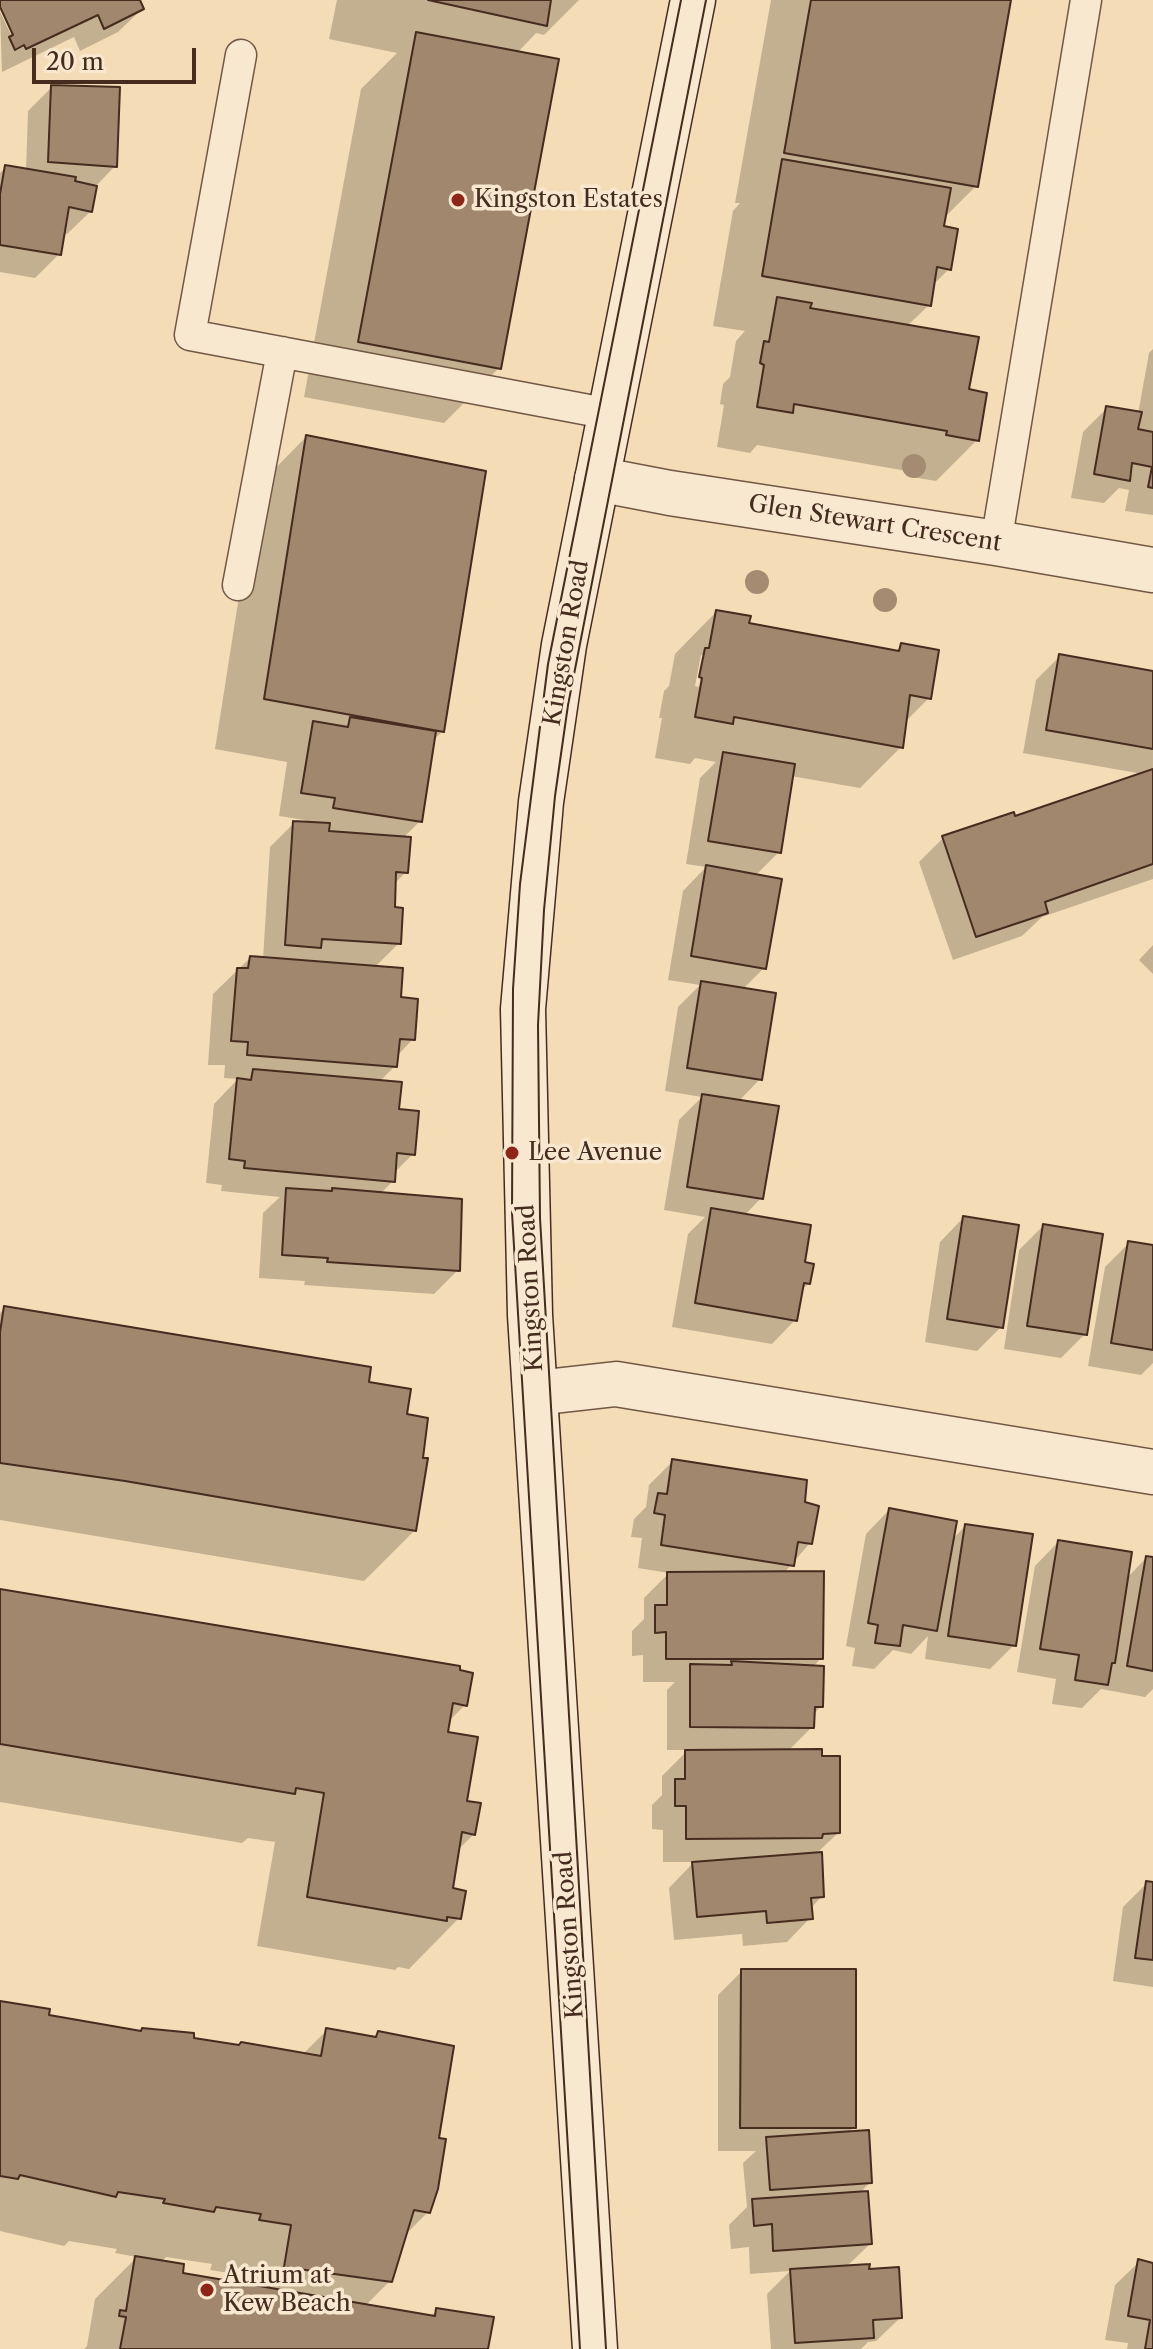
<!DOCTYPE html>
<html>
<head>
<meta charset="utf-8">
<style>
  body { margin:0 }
  #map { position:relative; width:1153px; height:2349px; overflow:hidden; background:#f4dcb6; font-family:"Libre Caslon Text",serif }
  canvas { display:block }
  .scale { position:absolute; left:32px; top:48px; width:164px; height:36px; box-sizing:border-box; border:4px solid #462b1f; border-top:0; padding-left:10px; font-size:24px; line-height:28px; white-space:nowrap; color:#462b1f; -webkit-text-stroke:6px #f8e8d0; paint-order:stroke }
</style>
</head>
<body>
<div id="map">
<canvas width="1153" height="2349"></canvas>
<div class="scale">20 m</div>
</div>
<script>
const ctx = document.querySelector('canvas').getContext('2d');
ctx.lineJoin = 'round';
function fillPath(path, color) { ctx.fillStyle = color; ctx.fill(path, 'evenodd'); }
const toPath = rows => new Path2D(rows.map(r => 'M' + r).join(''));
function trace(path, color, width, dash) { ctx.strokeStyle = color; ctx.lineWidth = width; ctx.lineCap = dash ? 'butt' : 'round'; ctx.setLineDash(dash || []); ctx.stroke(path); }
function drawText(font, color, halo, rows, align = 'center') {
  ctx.font = font + ' "Libre Caslon Text",serif'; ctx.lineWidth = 7; ctx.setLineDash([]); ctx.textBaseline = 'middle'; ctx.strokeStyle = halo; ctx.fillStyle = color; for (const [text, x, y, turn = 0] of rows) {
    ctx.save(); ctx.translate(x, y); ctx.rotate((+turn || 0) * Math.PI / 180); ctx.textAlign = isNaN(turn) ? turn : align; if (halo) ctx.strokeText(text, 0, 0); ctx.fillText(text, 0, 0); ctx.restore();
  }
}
const shadow = toPath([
  [0,0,138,0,142,9,118,32,80,51,74,37,2,72,0,12,16,45,19,43],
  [337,0,579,0,544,35,536,33,517,53,499,368,444,423,304,397,361,89,397,53,329,39],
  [771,0,1009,0,976,186,943,219,941,228,949,269,932,286,929,305,907,326,967,391,977,440,936,481,906,476,907,471,757,445,750,453,717,447,724,405,720,404,723,384,730,377,736,341,745,331,713,326,733,211,740,203,735,203],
  [52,87,115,166,95,187,91,211,67,234,63,234,59,254,35,278,0,272,0,173,6,167,26,171,28,111],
  [1153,349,1153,515,1125,511,1129,490,1119,488,1104,503,1071,498,1083,432,1107,408,1138,414,1149,353],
  [306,437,443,731,432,741,420,821,403,838,406,872,394,884,392,909,399,943,374,968,398,999,413,1039,396,1057,395,1066,379,1082,397,1110,413,1154,394,1173,393,1181,380,1194,458,1270,434,1294,304,1285,305,1281,259,1278,263,1213,280,1197,221,1191,222,1185,206,1183,214,1104,238,1079,224,1078,225,1065,208,1065,213,994,250,958,263,959,270,847,294,823,304,823,305,820,279,816,287,762,215,749,256,488],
  [716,612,747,625,895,652,901,646,929,698,905,722,901,747,860,788,791,776,779,852,755,876,764,968,743,989,760,1079,738,1102,761,1198,744,1216,802,1264,809,1283,800,1291,795,1320,772,1344,672,1327,688,1234,705,1217,664,1210,679,1120,702,1097,665,1091,678,1007,700,985,668,980,683,891,706,867,686,864,700,778,716,762,695,758,690,764,655,758,662,718,659,718,664,691,669,686,675,654],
  [701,655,705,655,699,687,695,686],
  [1060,656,1153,673,1153,879,1042,917,1022,936,953,960,919,862,943,838,1014,818,1143,774,1023,753,1036,680],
  [1153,945,1153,974,1139,960],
  [963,1218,1001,1327,977,1351,925,1342,940,1242],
  [1043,1226,1085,1334,1061,1358,1004,1349,1019,1250],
  [1129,1243,1153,1247,1153,1363,1141,1375,1088,1366,1105,1267],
  [5,1308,366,1384,405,1416,415,1530,364,1581,0,1520,0,1313],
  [673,1461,803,1504,810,1543,784,1573,821,1658,812,1668,821,1706,813,1715,812,1727,788,1751,838,1833,816,1854,822,1896,810,1909,810,1918,787,1942,743,1946,742,1934,674,1940,669,1888,694,1862,663,1862,663,1830,652,1829,652,1805,662,1795,662,1776,688,1750,667,1750,667,1690,675,1682,643,1682,643,1655,632,1656,632,1631,644,1619,644,1598,669,1573,638,1568,642,1538,631,1537,634,1519,646,1507,649,1485],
  [889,1510,952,1540,965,1526,1014,1645,990,1669,925,1659,928,1636,911,1654,893,1650,874,1669,852,1666,855,1648,846,1646,866,1534],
  [1058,1542,1126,1579,1146,1558,1153,1559,1153,1689,1145,1697,1101,1689,1082,1708,1052,1704,1056,1679,1017,1672,1035,1566],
  [0,1591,465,1705,448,1722,446,1734,474,1834,458,1850,451,1890,459,1918,409,1969,398,1967,395,1970,257,1946,275,1842,248,1838,242,1843,0,1802],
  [1147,1883,1153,1884,1153,1987,1113,1981,1123,1907],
  [742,1971,854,2127,847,2134,870,2182,859,2194,870,2244,846,2267,867,2271,900,2318,876,2341,868,2342,861,2349,771,2349,767,2294,790,2271,750,2274,749,2247,731,2249,729,2225,747,2207,743,2163,756,2151,718,2151,718,1995],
  [0,2003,47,2017,302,2055,327,2030,373,2039,378,2033,428,2212,404,2236,390,2281,365,2306,430,2317,437,2310,486,2349,84,2349,87,2346,95,2299,137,2257,115,2253,117,2249,69,2241,64,2246,0,2231],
  [166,2257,212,2264,210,2270,242,2275,240,2284,181,2274,161,2262],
  [1139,2262,1153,2265,1153,2349,1127,2349,1128,2343,1105,2340,1115,2285]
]);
const building = toPath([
  [0,0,140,0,144,9,104,29,98,15,26,49,24,45,15,50,9,37,13,35,0,7,0,0],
  [428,0,551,0,547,26,428,0],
  [811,0,1011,0,978,187,784,153,811,0],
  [416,32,559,59,501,369,358,342,416,32],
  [51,85,120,87,117,167,48,162,51,85],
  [782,159,951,188,944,226,958,229,951,270,937,267,931,306,762,276,782,159],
  [5,165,76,177,75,181,97,186,92,212,69,207,61,255,0,245,0,194,5,165],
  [777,297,812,303,810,308,979,337,969,389,987,393,979,441,946,435,947,431,794,404,793,413,757,407,764,365,760,363,764,341,769,342,777,297],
  [1106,406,1142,412,1138,429,1153,432,1153,488,1148,487,1152,467,1132,463,1130,481,1094,474,1106,406],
  [306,435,486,471,444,732,264,699,306,435],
  [716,610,751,616,749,623,899,651,901,643,939,650,931,699,910,695,903,748,734,717,733,724,695,717,702,678,699,677,705,648,709,648,716,610],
  [1059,654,1153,671,1153,749,1046,730,1059,654],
  [350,717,436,731,422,822,333,808,335,798,301,793,313,721,348,727,350,717],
  [723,752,795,764,781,853,708,841,723,752],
  [1153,769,1153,864,1045,902,1048,913,976,937,942,836,1014,812,1015,816,1153,769],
  [293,821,330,823,329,831,411,837,408,873,396,872,395,907,403,908,401,944,322,939,321,948,285,945,293,821],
  [706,865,782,879,766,969,691,956,706,865],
  [250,956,403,968,401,997,418,999,415,1040,400,1039,397,1067,247,1055,248,1042,231,1041,237,968,248,968,250,956],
  [701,981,776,993,762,1080,687,1068,701,981],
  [253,1069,402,1082,399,1109,419,1111,415,1155,397,1153,395,1182,244,1168,245,1161,229,1159,237,1078,251,1080,253,1069],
  [702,1094,779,1106,763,1199,687,1187,702,1094],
  [286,1188,332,1191,332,1188,462,1199,460,1271,327,1262,328,1258,282,1255,286,1188],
  [711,1208,811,1225,805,1262,814,1264,810,1284,804,1283,797,1321,695,1303,711,1208],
  [963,1216,1019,1225,1003,1328,947,1319,963,1216],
  [1043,1224,1103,1234,1087,1335,1027,1326,1043,1224],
  [1128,1241,1153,1245,1153,1350,1111,1343,1128,1241],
  [4,1306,371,1367,369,1382,411,1389,407,1414,428,1418,423,1458,428,1458,416,1531,125,1481,0,1463,0,1332,4,1306],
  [672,1459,807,1480,805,1502,819,1506,812,1544,798,1542,794,1566,661,1545,665,1515,654,1513,658,1493,667,1494,672,1459],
  [889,1508,957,1521,937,1631,903,1625,900,1646,875,1643,878,1625,868,1623,889,1508],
  [965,1524,1033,1534,1016,1646,948,1636,965,1524],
  [1058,1540,1132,1552,1115,1663,1112,1663,1108,1685,1075,1680,1079,1655,1040,1649,1058,1540],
  [1146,1556,1153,1557,1153,1671,1127,1666,1146,1556],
  [824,1571,823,1659,666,1659,666,1632,655,1633,655,1605,667,1605,667,1572,824,1571],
  [0,1589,460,1666,460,1670,473,1673,467,1706,453,1703,448,1732,478,1737,467,1801,481,1803,475,1835,462,1832,453,1888,466,1891,461,1919,447,1917,447,1921,307,1897,324,1793,296,1788,295,1794,0,1744,0,1589],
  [731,1661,824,1666,823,1707,815,1707,814,1728,690,1727,690,1664,732,1665,731,1661],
  [822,1749,822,1756,840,1756,840,1833,823,1834,822,1838,686,1839,686,1806,675,1806,675,1779,685,1779,685,1750,822,1749],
  [822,1852,824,1897,811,1898,813,1919,767,1923,766,1911,697,1917,692,1862,822,1852],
  [1146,1881,1153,1882,1153,1960,1135,1958,1146,1881],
  [741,1969,856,1969,856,2128,740,2128,741,1969],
  [0,2001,50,2009,49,2015,141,2031,142,2028,194,2033,194,2038,239,2045,241,2042,321,2056,326,2028,376,2037,378,2031,454,2046,439,2138,446,2139,438,2189,430,2213,414,2210,392,2282,284,2267,291,2225,259,2220,261,2214,216,2207,214,2212,163,2203,165,2199,118,2192,116,2197,20,2175,18,2179,0,2176,0,2001],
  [869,2130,872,2183,770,2190,766,2137,869,2130],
  [868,2191,872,2244,773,2251,772,2224,754,2226,752,2199,868,2191],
  [135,2256,184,2264,183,2273,435,2316,436,2308,494,2317,488,2349,120,2349,126,2317,119,2316,120,2310,126,2311,135,2256],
  [1138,2259,1153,2263,1153,2349,1145,2349,1150,2320,1128,2316,1138,2259],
  [870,2264,869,2269,899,2267,902,2318,873,2320,874,2338,795,2343,790,2269,870,2264]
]);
const lane = toPath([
  [241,55,190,335,610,414],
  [996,543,1086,0],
  [238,585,282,352]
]);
const street = toPath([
  [597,479,670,493,996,543,1153,570],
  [536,1393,616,1384,1153,1472]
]);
const secondary = toPath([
  [595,2349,530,1315,523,1009,541,802,564,645,693,0]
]);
const tram = toPath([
  [580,2349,512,1213,513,989,520,884,548,664,681,0],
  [606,2349,540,1218,538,1025,544,910,555,796,568,705,706,0]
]);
const trees = [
  [914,466],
  [757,582],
  [885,600]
];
const markers = [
  [458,200,8,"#8f2418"],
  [512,1153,8,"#8f2418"],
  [207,2290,8,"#8f2418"]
];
const poiNames = [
  ["Kingston Estates",474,200],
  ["Lee Avenue",528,1153],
  ["Atrium at",223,2276],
  ["Kew Beach",223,2304]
];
const streetNames = [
  ["Glen Stewart Crescent",875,524,9],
  ["Kingston Road",567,643,-80],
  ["Kingston Road",531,1288,-93],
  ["Kingston Road",570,1935,-94]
];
fillPath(shadow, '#0003');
fillPath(building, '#a0876e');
trace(building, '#462b1f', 2);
trace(lane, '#725745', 33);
trace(street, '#725745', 47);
trace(secondary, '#462b1f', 47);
trace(lane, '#f8e8d0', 30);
trace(street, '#f8e8d0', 44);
trace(secondary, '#f8e8d0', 44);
trace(tram, '#462b1f', 2);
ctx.fillStyle = '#a48b71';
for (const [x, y] of trees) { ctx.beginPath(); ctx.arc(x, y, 12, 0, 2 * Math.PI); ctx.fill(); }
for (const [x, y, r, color] of markers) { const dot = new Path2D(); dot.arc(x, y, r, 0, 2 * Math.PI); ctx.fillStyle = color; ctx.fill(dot); trace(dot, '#f8e8d0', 3); }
drawText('24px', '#462b1f', '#f8e8d0', poiNames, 'left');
drawText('24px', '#462b1f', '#f8e8d0', streetNames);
</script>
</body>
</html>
